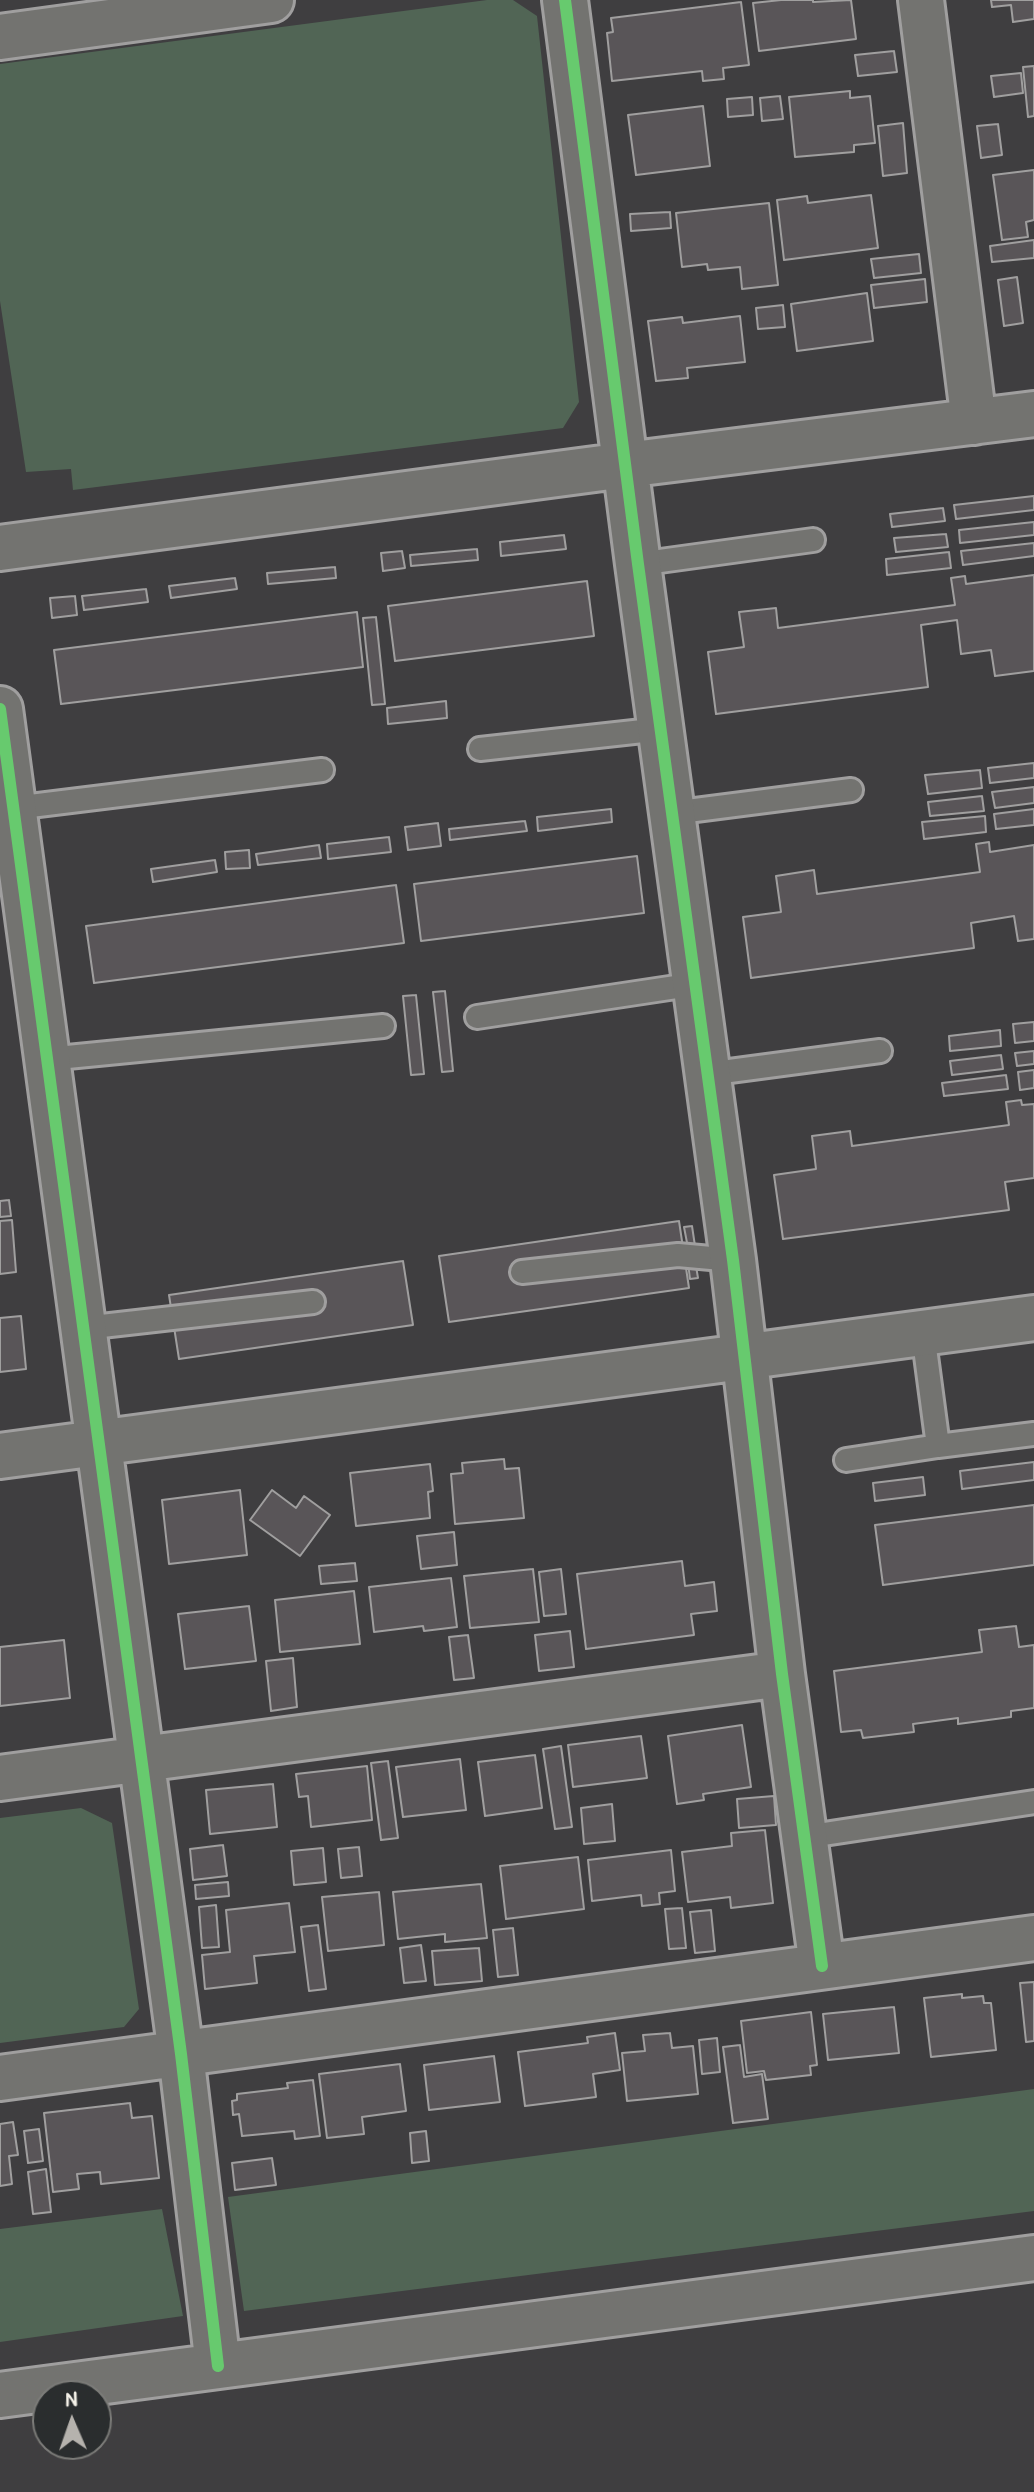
<!DOCTYPE html>
<html>
<head>
<meta charset="utf-8">
<style>
  body { margin:0 }
  #map { position:relative; width:1034px; height:2492px; overflow:hidden; background:#3f3e40; font-family:"Patrick Hand",sans-serif }
  canvas { display:block }
  .north { position:absolute; left:32px; top:2380px; width:80px; height:80px; box-sizing:border-box; background:#2a2d2e; border:2px solid #7b7b78; border-radius:50%; rotate:358deg; font-size:22px; font-weight:700; line-height:32px; text-align:center; color:#f4f1e8 }
  .north::after { content:''; display:block; margin:auto; width:28px; height:36px; background:#b5b2ad; clip-path:polygon(50% 0,100% 100%,50% 72%,0 100%) }
</style>
</head>
<body>
<div id="map">
<canvas width="1034" height="2492"></canvas>
<div class="north">N</div>
</div>
<script>
const ctx = document.querySelector('canvas').getContext('2d');
ctx.lineJoin = 'round';
function fillPath(path, color) { ctx.fillStyle = color; ctx.fill(path, 'evenodd'); }
const toPath = rows => new Path2D(rows.map(r => 'M' + r).join(''));
function trace(path, color, width, dash) { ctx.strokeStyle = color; ctx.lineWidth = width; ctx.lineCap = dash ? 'butt' : 'round'; ctx.setLineDash(dash || []); ctx.stroke(path); }
const green = toPath([
  [487,0,513,0,537,16,579,402,563,428,73,490,71,469,26,472,0,301,0,64],
  [81,1808,112,1823,139,2009,124,2027,0,2043,0,1818],
  [1034,2089,1034,2211,244,2311,228,2197],
  [162,2209,183,2316,0,2342,0,2229]
]);
const building = toPath([
  [781,0,813,0,813,2,851,0,856,39,759,51,753,3,781,0],
  [991,0,1034,0,1034,19,1013,22,1011,5,992,7,991,0],
  [741,2,749,65,723,68,724,79,703,81,702,71,612,81,607,33,613,32,611,18,741,2],
  [894,51,897,72,858,76,855,55,894,51],
  [1034,66,1034,116,1028,117,1023,67,1034,66],
  [1021,73,1023,93,994,97,991,76,1021,73],
  [850,91,850,98,870,96,875,143,854,145,854,152,795,157,789,97,850,91],
  [780,96,783,119,762,121,760,98,780,96],
  [752,97,753,115,728,117,727,99,752,97],
  [703,106,710,166,636,175,628,115,703,106],
  [903,123,907,173,883,176,878,126,903,123],
  [998,124,1002,155,981,158,977,126,998,124],
  [1034,170,1034,220,1026,222,1028,237,1002,240,993,175,1034,170],
  [871,195,878,248,784,260,777,200,807,196,808,203,871,195],
  [769,203,778,285,742,289,740,267,708,270,707,264,682,267,676,213,769,203],
  [670,212,671,228,631,231,630,214,670,212],
  [1034,240,1034,258,992,262,990,246,1034,240],
  [919,254,921,273,874,278,871,259,919,254],
  [1017,277,1023,323,1004,326,998,280,1017,277],
  [925,279,927,302,874,308,871,285,925,279],
  [867,293,873,341,797,351,791,304,867,293],
  [783,305,785,327,758,329,756,308,783,305],
  [740,316,745,362,687,368,688,378,656,381,648,321,682,317,683,323,740,316],
  [1034,496,1034,510,956,519,954,505,1034,496],
  [943,508,945,521,892,527,890,514,943,508],
  [1034,522,1034,535,960,543,959,530,1034,522],
  [946,534,948,547,896,552,894,538,946,534],
  [564,535,566,549,501,556,500,542,564,535],
  [1034,543,1034,556,963,565,961,551,1034,543],
  [477,549,478,560,411,566,410,555,477,549],
  [402,551,405,568,383,571,381,553,402,551],
  [949,552,951,568,887,575,886,559,949,552],
  [335,567,336,578,268,584,267,573,335,567],
  [1034,575,1034,671,995,676,991,650,961,654,957,620,921,625,928,687,716,714,708,652,744,647,739,612,776,608,778,628,955,605,951,578,965,576,966,584,1034,575],
  [235,578,237,589,171,598,169,586,235,578],
  [587,581,594,636,395,661,388,606,587,581],
  [146,589,148,602,84,610,82,596,146,589],
  [75,596,77,615,52,618,50,598,75,596],
  [357,612,363,667,61,704,54,650,357,612],
  [376,617,385,704,372,705,363,618,376,617],
  [446,701,447,718,388,724,387,708,446,701],
  [1034,763,1034,778,990,783,988,768,1034,763],
  [980,770,982,788,928,794,925,775,980,770],
  [1034,787,1034,803,995,808,992,792,1034,787],
  [982,796,984,811,930,816,928,802,982,796],
  [611,809,612,822,538,831,537,817,611,809],
  [1034,809,1034,825,996,829,994,814,1034,809],
  [985,816,986,832,924,839,922,822,985,816],
  [525,821,527,831,450,840,449,829,525,821],
  [438,823,441,846,408,850,405,827,438,823],
  [389,837,391,852,328,859,327,844,389,837],
  [989,842,990,852,1034,845,1034,939,1018,941,1014,916,971,923,974,948,751,978,743,917,781,912,776,876,814,870,817,894,980,872,976,844,989,842],
  [319,845,321,858,258,865,256,854,319,845],
  [249,850,250,868,226,869,225,852,249,850],
  [637,856,644,913,421,941,414,884,637,856],
  [215,860,217,872,153,882,151,869,215,860],
  [396,885,404,943,94,983,86,926,396,885],
  [445,991,453,1071,442,1072,433,992,445,991],
  [416,995,424,1074,411,1075,403,996,416,995],
  [1034,1022,1034,1041,1015,1043,1013,1024,1034,1022],
  [1000,1030,1001,1046,950,1051,949,1036,1000,1030],
  [1034,1051,1034,1064,1017,1066,1015,1053,1034,1051],
  [1001,1055,1003,1069,952,1075,950,1061,1001,1055],
  [1034,1070,1034,1088,1020,1090,1018,1072,1034,1070],
  [1006,1075,1008,1089,944,1096,942,1083,1006,1075],
  [1021,1100,1022,1105,1034,1104,1034,1178,1005,1182,1009,1210,783,1239,774,1175,816,1169,812,1136,850,1131,852,1146,1009,1125,1006,1102,1021,1100],
  [9,1200,11,1216,0,1217,0,1201,9,1200],
  [12,1220,16,1272,0,1274,0,1221,12,1220],
  [679,1221,689,1288,449,1322,439,1256,679,1221],
  [692,1226,695,1246,688,1248,684,1227,692,1226],
  [694,1254,698,1278,690,1279,687,1255,694,1254],
  [403,1261,413,1325,179,1359,169,1295,403,1261],
  [21,1316,26,1369,0,1372,0,1318,21,1316],
  [504,1459,505,1469,519,1468,524,1518,455,1524,451,1474,463,1473,462,1463,504,1459],
  [1034,1462,1034,1480,962,1489,960,1471,1034,1462],
  [430,1464,433,1491,428,1492,430,1518,356,1526,350,1473,430,1464],
  [923,1477,925,1495,875,1501,873,1483,923,1477],
  [240,1490,247,1555,169,1564,162,1500,240,1490],
  [272,1490,296,1508,304,1496,330,1515,300,1556,250,1520,272,1490],
  [1034,1505,1034,1565,883,1585,875,1525,1034,1505],
  [454,1532,457,1565,421,1569,417,1536,454,1532],
  [682,1561,685,1586,714,1582,717,1611,691,1614,694,1635,586,1649,577,1574,682,1561],
  [355,1563,357,1581,321,1584,319,1566,355,1563],
  [533,1569,539,1622,470,1628,464,1576,533,1569],
  [561,1569,566,1614,544,1616,539,1572,561,1569],
  [451,1578,457,1627,424,1631,423,1626,374,1632,369,1587,451,1578],
  [354,1591,360,1644,280,1652,275,1600,354,1591],
  [249,1606,256,1661,185,1669,178,1614,249,1606],
  [1016,1626,1019,1647,1034,1645,1034,1708,1011,1711,1011,1717,958,1724,958,1718,913,1724,914,1732,863,1738,861,1730,841,1732,834,1671,982,1652,979,1630,1016,1626],
  [570,1631,574,1667,539,1671,535,1635,570,1631],
  [468,1635,474,1678,454,1680,449,1637,468,1635],
  [64,1640,70,1698,0,1706,0,1647,64,1640],
  [293,1658,297,1707,271,1711,266,1661,293,1658],
  [742,1725,751,1787,703,1794,704,1800,677,1804,668,1736,742,1725],
  [641,1736,647,1778,573,1787,568,1745,641,1736],
  [561,1746,572,1827,555,1829,543,1749,561,1746],
  [535,1755,542,1808,485,1816,478,1762,535,1755],
  [460,1759,466,1810,403,1817,396,1767,460,1759],
  [388,1761,398,1838,381,1840,371,1763,388,1761],
  [367,1766,372,1820,311,1827,308,1796,299,1797,296,1774,367,1766],
  [273,1784,277,1827,210,1834,206,1790,273,1784],
  [774,1796,776,1825,739,1828,737,1799,774,1796],
  [612,1804,615,1841,584,1844,581,1808,612,1804],
  [765,1830,773,1903,731,1908,730,1897,688,1902,682,1852,732,1846,731,1833,765,1830],
  [223,1845,227,1876,193,1880,190,1849,223,1845],
  [359,1847,362,1876,341,1878,338,1849,359,1847],
  [323,1848,326,1882,294,1885,291,1851,323,1848],
  [671,1850,675,1891,659,1893,660,1904,642,1906,641,1895,592,1901,588,1860,671,1850],
  [578,1857,584,1909,506,1919,500,1866,578,1857],
  [228,1882,229,1896,196,1899,195,1885,228,1882],
  [481,1884,487,1938,445,1942,445,1934,398,1939,393,1892,481,1884],
  [379,1892,384,1945,328,1951,322,1897,379,1892],
  [289,1903,295,1952,254,1956,257,1983,205,1989,202,1955,230,1952,226,1910,289,1903],
  [216,1905,219,1947,202,1948,199,1907,216,1905],
  [682,1908,686,1948,669,1949,665,1909,682,1908],
  [711,1910,715,1951,695,1953,690,1912,711,1910],
  [318,1925,326,1989,309,1991,301,1927,318,1925],
  [513,1928,518,1975,498,1977,493,1930,513,1928],
  [421,1945,426,1981,404,1983,400,1948,421,1945],
  [479,1948,482,1981,435,1985,432,1951,479,1948],
  [1034,1982,1034,2041,1026,2042,1020,1983,1034,1982],
  [962,1994,962,1998,983,1996,984,2003,991,2003,996,2050,931,2057,924,1998,962,1994],
  [894,2007,899,2053,828,2060,823,2014,894,2007],
  [811,2012,817,2065,810,2066,811,2075,766,2080,764,2071,747,2073,741,2021,811,2012],
  [615,2033,620,2070,593,2074,596,2097,525,2106,518,2052,588,2043,587,2037,615,2033],
  [670,2033,672,2048,693,2046,698,2094,627,2101,622,2053,645,2051,643,2035,670,2033],
  [717,2038,720,2072,702,2074,699,2040,717,2038],
  [740,2045,744,2077,762,2074,768,2119,733,2123,723,2047,740,2045],
  [494,2056,500,2102,429,2110,424,2065,494,2056],
  [400,2064,406,2111,362,2117,364,2134,327,2138,319,2074,400,2064],
  [313,2080,320,2136,295,2139,294,2131,242,2136,239,2114,233,2115,232,2101,237,2100,237,2094,288,2088,287,2083,313,2080],
  [130,2103,132,2118,152,2116,159,2178,101,2184,100,2172,77,2174,79,2189,53,2192,44,2113,130,2103],
  [13,2122,18,2155,9,2156,12,2184,0,2186,0,2124,13,2122],
  [39,2129,43,2161,28,2163,24,2131,39,2129],
  [426,2131,429,2161,412,2163,410,2133,426,2131],
  [272,2158,276,2185,235,2190,232,2163,272,2158],
  [46,2169,51,2212,33,2214,28,2172,46,2169]
]);
const lane = toPath([
  [638,564,813,540],
  [480,749,661,729],
  [14,808,322,770],
  [672,813,851,790],
  [477,1017,696,984],
  [47,1059,383,1026],
  [707,1074,880,1051],
  [522,1272,678,1255,733,1260],
  [84,1328,313,1302],
  [923,1333,938,1446,1034,1434],
  [846,1460,938,1446],
  [804,1837,1034,1802]
]);
const street = toPath([
  [565,0,638,564,733,1260,782,1674,822,1966],
  [921,0,974,422],
  [0,37,271,0],
  [0,548,625,465,1034,414],
  [0,709,181,2054,218,2366],
  [0,1456,1034,1318],
  [0,1778,782,1674],
  [0,2078,1034,1938],
  [0,2395,1034,2258]
]);
const cycleway = toPath([
  [565,0,638,564,733,1260,782,1674,822,1966],
  [0,709,181,2054,218,2366]
]);
fillPath(green, '#516555');
fillPath(building, '#595558');
trace(building, '#a09f9f', 2);
trace(lane, '#a09f9f', 28);
trace(street, '#a09f9f', 50);
trace(lane, '#737370', 22);
trace(street, '#737370', 44);
trace(cycleway, '#67ca6e', 12);
</script>
</body>
</html>
